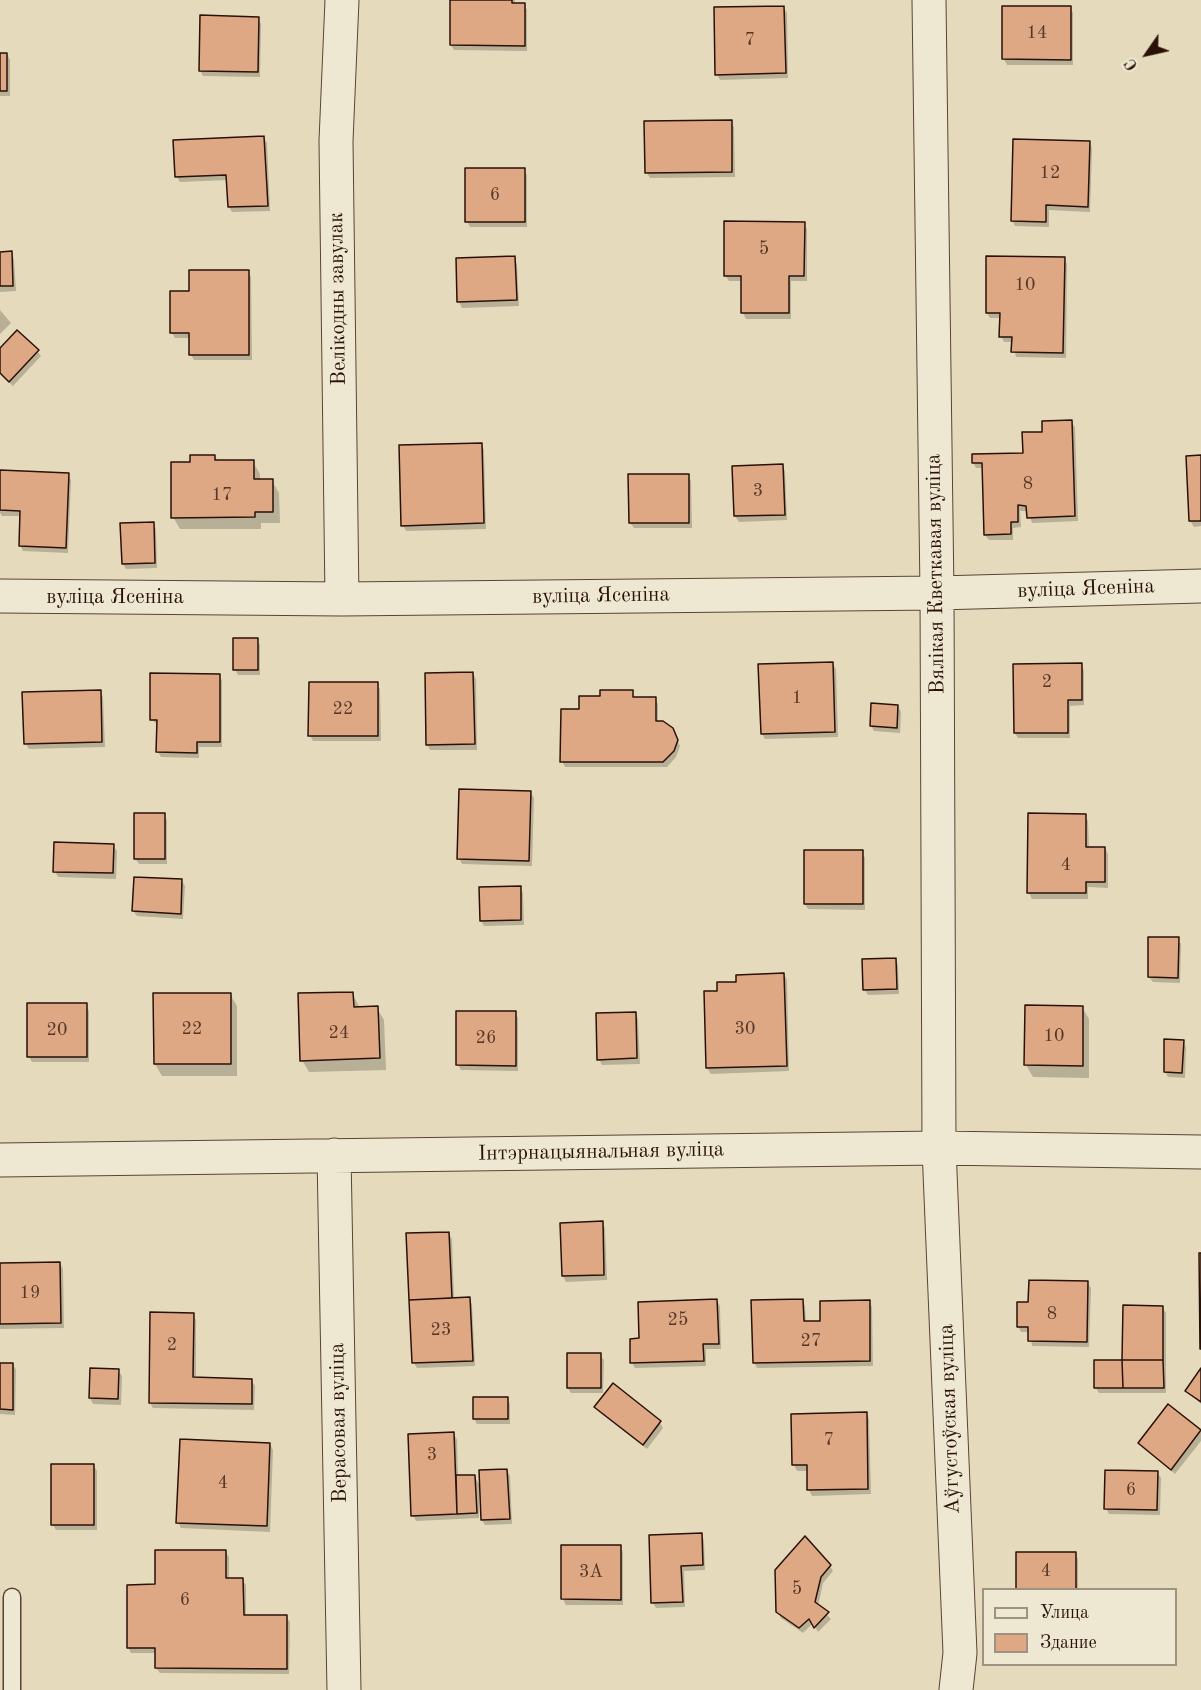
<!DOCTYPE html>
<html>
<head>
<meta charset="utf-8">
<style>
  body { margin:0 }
  #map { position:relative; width:1201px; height:1690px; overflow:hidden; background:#e5dbbc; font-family:"Old Standard TT",serif }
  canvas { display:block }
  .legend { position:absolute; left:982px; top:1588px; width:195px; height:78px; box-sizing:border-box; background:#eee8d3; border:2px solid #a09281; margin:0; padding:8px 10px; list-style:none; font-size:18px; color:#2a1107 }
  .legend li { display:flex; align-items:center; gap:12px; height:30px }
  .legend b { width:30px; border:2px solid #a09281 }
  .north { position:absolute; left:1117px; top:24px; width:60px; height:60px; -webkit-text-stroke:4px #eee8d3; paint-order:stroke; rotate:236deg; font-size:16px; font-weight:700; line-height:24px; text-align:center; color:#2a1107 }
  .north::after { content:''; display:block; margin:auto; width:21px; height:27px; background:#2a1107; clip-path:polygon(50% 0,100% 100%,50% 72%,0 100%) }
</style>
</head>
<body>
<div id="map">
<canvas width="1201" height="1690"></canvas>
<ul class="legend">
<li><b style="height:8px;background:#eee8d3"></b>Улица</li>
<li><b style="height:16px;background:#dfa885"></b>Здание</li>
</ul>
<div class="north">С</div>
</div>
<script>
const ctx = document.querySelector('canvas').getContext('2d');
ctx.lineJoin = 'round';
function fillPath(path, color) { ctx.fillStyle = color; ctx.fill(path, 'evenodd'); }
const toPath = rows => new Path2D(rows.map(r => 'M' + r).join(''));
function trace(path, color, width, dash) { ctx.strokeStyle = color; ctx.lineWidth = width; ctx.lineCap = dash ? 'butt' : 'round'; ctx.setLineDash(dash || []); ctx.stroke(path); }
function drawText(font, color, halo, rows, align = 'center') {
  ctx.font = font + ' "Old Standard TT",serif'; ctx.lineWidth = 6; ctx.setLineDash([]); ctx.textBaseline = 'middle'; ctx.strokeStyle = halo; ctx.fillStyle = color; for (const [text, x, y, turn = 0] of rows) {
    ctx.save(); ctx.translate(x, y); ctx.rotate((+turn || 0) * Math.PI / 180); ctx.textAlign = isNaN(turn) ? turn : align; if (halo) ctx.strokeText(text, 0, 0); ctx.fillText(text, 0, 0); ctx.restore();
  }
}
const shadow = toPath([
  [452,0,515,0,515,4,524,4,527,10,527,51,454,50,451,45],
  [1070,7,1073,13,1073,65,1007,65,1004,59],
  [784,8,787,13,788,78,720,80,717,74],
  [258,18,261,24,260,77,203,76,200,70],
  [0,54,7,54,10,60,10,96,0,96],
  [731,122,734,127,735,177,650,178,647,173],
  [263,137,267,143,270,211,232,212,229,207,228,180,180,182,177,177],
  [1089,142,1092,148,1090,212,1049,210,1049,227,1015,226,1012,220],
  [524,170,527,175,527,227,470,227,467,221],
  [804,223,807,229,807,281,791,281,791,319,746,319,743,313,743,281,729,281,725,275],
  [0,253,11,253,14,259,16,291,0,292],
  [514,258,517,264,519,306,462,308,459,302,458,260],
  [1064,258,1067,264,1066,358,1016,357,1013,342,1004,342,1001,336,1001,318,990,318,987,313],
  [248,272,251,277,252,360,194,360,191,355,191,338,175,338,172,333,190,292],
  [0,310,11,323,0,334],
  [0,350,37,351,41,356,13,386,0,374],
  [1071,422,1075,427,1078,521,1032,523,1028,511,1020,511,1021,527,1013,528,1013,540,989,540,985,535,983,468,976,468,973,462,1025,454,1044,433],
  [481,444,484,450,486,529,406,531,403,525],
  [215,456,218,462,253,462,260,474,260,481,272,481,279,493,280,523,261,523,261,529,180,529,173,517],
  [1201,456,1201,526,1194,527,1190,521],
  [782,466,785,471,787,520,739,522,735,516,733,468],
  [0,472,68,475,71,480,68,553,23,551,20,545,22,516,2,516,0,513],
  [688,476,691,481,692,528,634,528,630,523],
  [153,524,156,529,157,568,126,569,123,564],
  [257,640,260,645,260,675,238,675,235,669],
  [832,663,836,669,838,737,765,739,762,734],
  [1081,665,1084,671,1084,705,1070,706,1070,738,1018,738,1015,733],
  [473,674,476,679,477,750,430,750,427,744],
  [219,675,222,681,222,747,199,747,199,758,161,757,158,752,158,725,152,720],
  [377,684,380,689,381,741,313,741,310,735],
  [100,691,103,697,105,747,29,749,26,744],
  [632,691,635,699,655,699,658,704,658,723,675,736,680,746,676,757,667,767,565,767,562,761,580,710,602,698],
  [898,706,901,712,900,733,874,731,871,726],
  [530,792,534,798,532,866,462,864,459,858],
  [164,814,167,820,167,864,139,864,135,858],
  [1029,815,1085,815,1088,821,1089,848,1105,848,1108,854,1108,888,1088,887,1088,899,1032,899,1029,893],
  [113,845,117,851,116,879,58,877,55,871],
  [862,852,865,858,865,910,808,909,805,904],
  [182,881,185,886,183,919,137,916,133,911],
  [520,888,523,893,524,925,484,926,481,920],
  [1178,939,1181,944,1180,983,1153,982,1149,977],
  [895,960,898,965,899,994,868,995,864,989],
  [784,974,787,980,789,1071,711,1074,707,1068,705,993,718,992,737,983],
  [352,993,360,1008,377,1008,384,1020,386,1070,309,1072,302,1060],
  [230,994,237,1006,237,1076,162,1076,155,1064],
  [86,1005,89,1011,89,1062,32,1062,29,1057],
  [1082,1007,1089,1019,1089,1078,1033,1077,1026,1065],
  [515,1013,518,1018,518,1071,461,1070,458,1065],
  [635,1013,638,1019,640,1064,602,1065,599,1059],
  [1183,1041,1186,1047,1185,1078,1168,1077,1165,1072],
  [602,1223,605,1228,607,1280,566,1282,563,1276],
  [448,1233,452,1239,454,1299,469,1299,472,1304,475,1366,417,1368,414,1363],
  [60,1263,63,1269,64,1328,0,1329,0,1264],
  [1087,1282,1091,1288,1089,1347,1032,1346,1030,1332,1021,1332,1018,1326,1030,1304],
  [717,1301,720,1306,721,1349,706,1349,706,1366,635,1368,632,1363,640,1340],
  [802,1301,805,1306,806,1323,821,1322,869,1301,872,1307,873,1366,757,1368,754,1362],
  [1162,1307,1166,1313,1166,1393,1099,1393,1096,1388,1124,1362],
  [193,1314,196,1320,196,1379,251,1380,255,1386,254,1410,153,1408,150,1403],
  [600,1355,604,1360,603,1393,571,1393,568,1388],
  [0,1364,13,1364,16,1370,15,1415,0,1414],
  [118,1370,122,1376,121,1405,93,1404,90,1398],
  [1201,1371,1201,1404,1187,1391],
  [613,1385,660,1423,663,1428,647,1449,599,1412,596,1407],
  [507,1398,510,1404,510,1424,477,1424,474,1419],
  [1169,1406,1201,1432,1201,1441,1175,1474,1140,1443],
  [866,1413,869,1419,871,1494,812,1496,809,1490,808,1471,797,1471,794,1465,792,1415],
  [453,1434,457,1439,458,1477,474,1476,479,1484,479,1518,416,1521,413,1515],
  [270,1444,273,1450,270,1532,181,1528,178,1522],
  [94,1466,97,1471,97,1530,56,1530,53,1525],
  [507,1470,510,1476,512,1524,485,1525,482,1520],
  [1157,1472,1161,1478,1160,1515,1109,1514,1106,1508],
  [701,1535,704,1540,705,1570,684,1571,685,1607,656,1608,653,1603],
  [563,1547,620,1547,623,1552,623,1605,566,1605,563,1599],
  [225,1551,229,1557,229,1580,242,1580,246,1585,246,1617,286,1617,290,1622,289,1674,160,1673,156,1668,157,1653,131,1653,128,1647,156,1586],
  [1075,1553,1078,1559,1078,1590,1018,1590],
  [830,1566,833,1571,823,1583,818,1606,831,1619,818,1632,813,1623,803,1633,781,1618,778,1612]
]);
const building = toPath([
  [450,0,512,0,512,3,525,3,525,46,450,45,450,0],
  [784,6,786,73,715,75,714,7,784,6],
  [1002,6,1071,6,1071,60,1002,59,1002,6],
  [200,15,259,17,258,72,199,71,200,15],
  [0,53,7,53,7,91,0,91,0,53],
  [732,120,732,172,645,173,644,121,732,120],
  [264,136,268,206,228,207,226,175,175,177,173,140,264,136],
  [1013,139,1090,141,1088,207,1046,205,1046,222,1011,221,1013,139],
  [465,168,525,168,525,222,465,222,465,168],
  [724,221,805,222,804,276,789,276,789,313,741,313,741,276,724,276,724,221],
  [12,251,13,286,0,286,0,252,12,251],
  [515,256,517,300,457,302,456,258,515,256],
  [986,256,1065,257,1063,353,1011,352,1012,337,999,337,1000,313,986,313,986,256],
  [189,270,249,270,249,355,189,355,189,333,170,333,170,291,189,291,189,270],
  [17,330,39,350,9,382,0,373,0,348,17,330],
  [1072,420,1075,516,1027,518,1026,506,1018,505,1018,522,1011,522,1011,534,984,535,982,463,972,463,972,454,1023,453,1022,432,1042,432,1042,421,1072,420],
  [482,443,484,523,401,526,399,445,482,443],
  [190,455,215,455,215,460,254,460,254,479,273,479,273,512,255,512,255,517,171,518,171,462,190,462,190,455],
  [1201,455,1201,521,1189,521,1186,456,1201,455],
  [783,464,785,515,734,516,732,466,783,464],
  [0,470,69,473,66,548,19,546,20,511,0,510,0,470],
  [628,474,689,474,689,523,629,523,628,474],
  [154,522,155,563,122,564,120,523,154,522],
  [233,638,258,638,258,670,233,670,233,638],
  [833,662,835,732,761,734,758,664,833,662],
  [1082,663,1082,700,1068,700,1068,733,1014,733,1013,664,1082,663],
  [473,672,475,744,426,745,425,673,473,672],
  [150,673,220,674,220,742,197,742,197,753,156,752,157,720,150,720,150,673],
  [309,682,378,682,378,736,308,736,309,682],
  [101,690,102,742,24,744,22,692,101,690],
  [600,690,633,690,633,697,656,697,656,721,663,721,673,728,678,740,674,751,663,762,560,762,561,709,579,709,579,696,600,696,600,690],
  [871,703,898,705,897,728,870,726,871,703],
  [459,789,531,791,529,861,457,859,459,789],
  [134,813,165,813,165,859,134,859,134,813],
  [1028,813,1086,814,1086,847,1105,847,1105,882,1086,882,1086,893,1027,893,1028,813],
  [54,842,114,844,113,873,53,872,54,842],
  [804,850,863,850,863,904,804,904,804,850],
  [134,877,182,879,181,914,132,911,134,877],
  [521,886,521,920,480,921,479,887,521,886],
  [1148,937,1179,937,1178,978,1148,977,1148,937],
  [896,958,897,989,863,990,862,959,896,958],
  [784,973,787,1066,706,1068,704,991,717,991,717,982,736,982,736,975,784,973],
  [353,992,354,1007,378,1006,380,1058,300,1061,298,993,353,992],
  [153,993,231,993,231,1064,154,1064,153,993],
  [27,1003,87,1003,87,1057,27,1057,27,1003],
  [1025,1005,1083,1006,1083,1066,1024,1065,1025,1005],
  [456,1011,516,1011,516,1066,456,1065,456,1011],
  [636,1012,637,1058,597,1060,596,1013,636,1012],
  [1164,1039,1184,1040,1182,1073,1164,1072,1164,1039],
  [603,1221,604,1275,562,1276,560,1223,603,1221],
  [449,1232,452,1298,409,1300,406,1233,449,1232],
  [1199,1253,1201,1253,1201,1349,1200,1349,1199,1253],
  [60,1262,61,1323,0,1324,0,1263,60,1262],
  [1029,1280,1088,1281,1087,1342,1028,1341,1028,1327,1017,1327,1017,1302,1028,1302,1029,1280],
  [470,1297,473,1361,412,1363,409,1300,470,1297],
  [717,1299,719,1344,703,1344,704,1361,630,1363,630,1339,639,1338,638,1302,717,1299],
  [803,1299,804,1321,820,1321,820,1301,870,1300,870,1361,753,1363,751,1300,803,1299],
  [1123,1305,1163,1306,1163,1360,1122,1360,1123,1305],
  [150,1312,194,1313,193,1377,252,1379,252,1404,149,1403,150,1312],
  [567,1353,601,1353,601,1388,567,1388,567,1353],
  [1094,1360,1122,1360,1123,1388,1094,1388,1094,1360],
  [1122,1360,1163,1360,1164,1388,1123,1388,1122,1360],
  [0,1363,13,1363,13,1410,0,1409,0,1363],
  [90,1368,119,1369,118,1399,89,1398,90,1368],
  [1201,1368,1201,1402,1185,1391,1201,1368],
  [613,1383,661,1421,643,1445,594,1407,613,1383],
  [473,1397,508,1397,508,1419,473,1419,473,1397],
  [1168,1404,1201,1430,1171,1470,1138,1443,1168,1404],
  [867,1412,868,1489,807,1490,807,1465,792,1465,791,1414,867,1412],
  [454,1432,457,1514,411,1516,408,1434,454,1432],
  [180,1439,270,1443,267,1526,176,1523,180,1439],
  [51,1464,94,1464,94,1525,51,1525,51,1464],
  [507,1469,510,1519,481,1520,479,1470,507,1469],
  [1105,1470,1158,1471,1157,1510,1104,1509,1105,1470],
  [456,1475,475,1475,477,1513,457,1514,456,1475],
  [702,1533,703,1565,681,1566,683,1602,651,1603,649,1535,702,1533],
  [805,1536,831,1565,821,1577,815,1602,829,1612,814,1628,809,1619,799,1628,776,1612,775,1570,805,1536],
  [561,1545,621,1545,621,1600,561,1599,561,1545],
  [155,1550,226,1550,226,1578,243,1578,244,1615,287,1615,287,1669,155,1668,155,1648,127,1648,127,1585,155,1584,155,1550],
  [1016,1552,1076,1552,1076,1590,1016,1590,1016,1552]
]);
const service = toPath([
  [12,1597,12,1690]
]);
const minor = toPath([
  [342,0,336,141,342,599],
  [929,0,937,593,939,1148,960,1653,956,1690],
  [0,596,342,599,937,593,1201,586],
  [334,1155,344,1690],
  [0,1160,939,1148,1201,1152]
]);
const numberNames = [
  ["14",1037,33],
  ["7",750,40],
  ["12",1050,173],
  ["6",495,195],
  ["5",764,249],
  ["10",1025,285],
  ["8",1028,484],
  ["3",758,491],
  ["17",222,495],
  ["2",1047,682],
  ["1",797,698],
  ["22",343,709],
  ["4",1066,865],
  ["22",192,1029],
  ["30",745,1029],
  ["20",57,1030],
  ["24",339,1033],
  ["10",1054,1036],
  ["26",486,1038],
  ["19",30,1293],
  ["8",1052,1314],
  ["25",678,1320],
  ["23",441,1330],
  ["27",811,1341],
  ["2",172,1345],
  ["7",829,1440],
  ["3",432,1455],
  ["4",223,1483],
  ["6",1131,1490],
  ["4",1046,1571],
  ["3А",591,1572],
  ["5",797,1589],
  ["6",185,1600]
];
const streetNames = [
  ["Велікодны завулак",338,299,-91],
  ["Вялікая Кветкавая вуліца",936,574,-91],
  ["вуліца Ясеніна",1086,589,-2],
  ["вуліца Ясеніна",601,596,-1],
  ["вуліца Ясеніна",115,597],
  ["Інтэрнацыянальная вуліца",601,1152,-1],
  ["Аўгустоўская вуліца",950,1419,-92],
  ["Верасовая вуліца",339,1423,-91]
];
fillPath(shadow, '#0003');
fillPath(building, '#dfa885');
trace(building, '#2a1107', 1.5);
trace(service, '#594434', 19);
trace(minor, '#594434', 35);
trace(service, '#eee8d3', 16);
trace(minor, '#eee8d3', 33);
drawText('18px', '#573726', null, numberNames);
drawText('21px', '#2a1107', '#eee8d3', streetNames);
</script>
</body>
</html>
